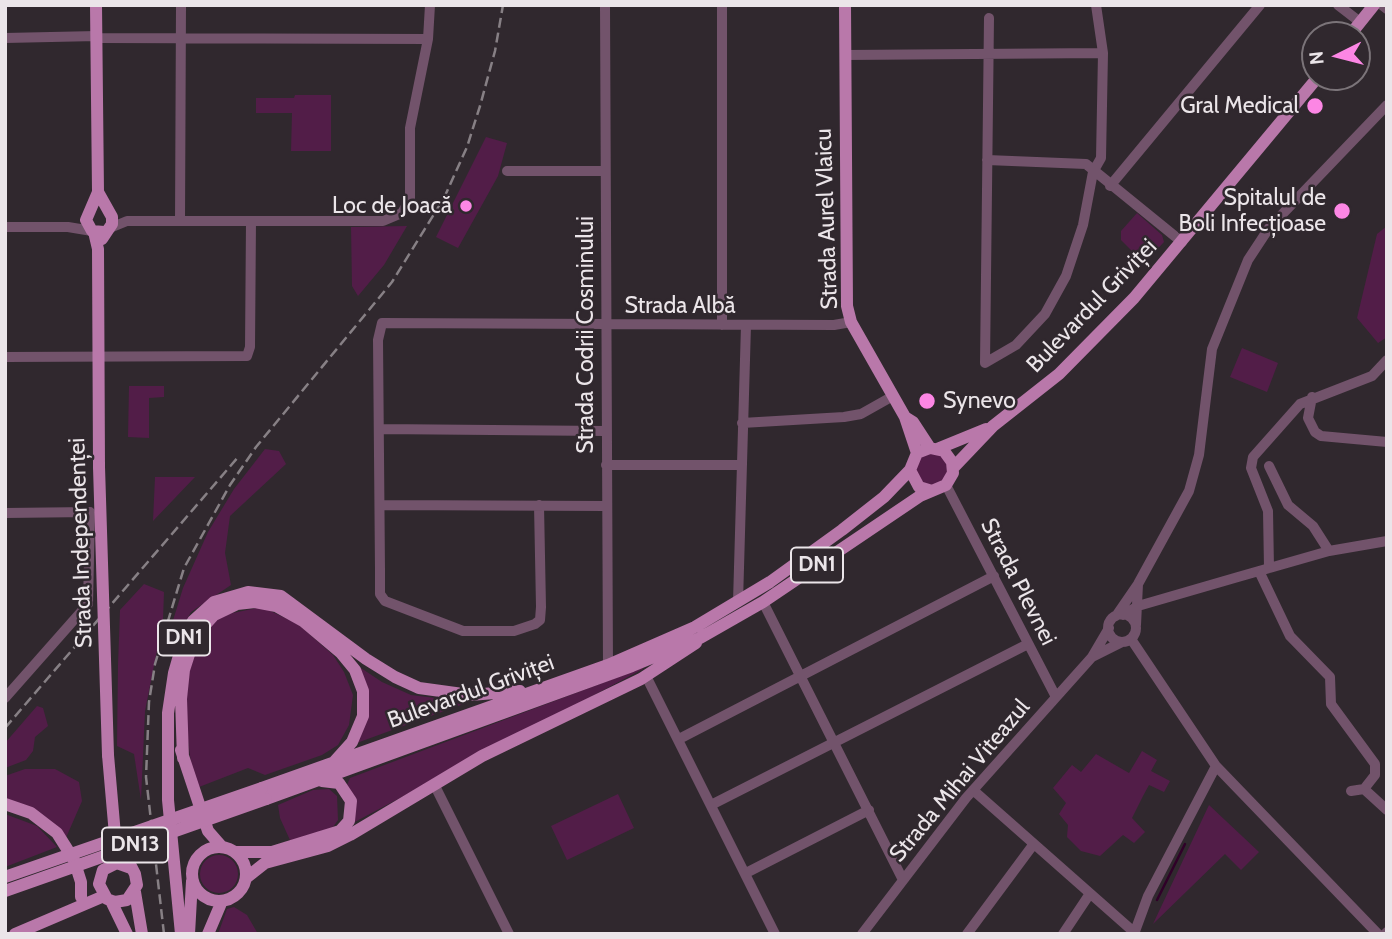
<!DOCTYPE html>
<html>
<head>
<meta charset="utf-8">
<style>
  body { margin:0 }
  #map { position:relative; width:1392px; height:939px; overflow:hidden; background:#30282e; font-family:Cabin,sans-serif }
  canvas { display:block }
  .frame { position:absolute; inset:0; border:7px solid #ebe5e9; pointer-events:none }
  .north { position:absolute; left:1301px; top:21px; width:70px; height:70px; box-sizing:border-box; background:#30282e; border:2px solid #7b7479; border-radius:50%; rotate:264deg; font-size:19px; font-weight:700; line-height:28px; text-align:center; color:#ebe5e9 }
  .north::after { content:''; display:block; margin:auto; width:24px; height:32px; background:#fc86e4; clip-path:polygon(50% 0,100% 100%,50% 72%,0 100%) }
</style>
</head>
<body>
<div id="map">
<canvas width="1392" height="939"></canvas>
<div class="frame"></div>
<div class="north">N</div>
</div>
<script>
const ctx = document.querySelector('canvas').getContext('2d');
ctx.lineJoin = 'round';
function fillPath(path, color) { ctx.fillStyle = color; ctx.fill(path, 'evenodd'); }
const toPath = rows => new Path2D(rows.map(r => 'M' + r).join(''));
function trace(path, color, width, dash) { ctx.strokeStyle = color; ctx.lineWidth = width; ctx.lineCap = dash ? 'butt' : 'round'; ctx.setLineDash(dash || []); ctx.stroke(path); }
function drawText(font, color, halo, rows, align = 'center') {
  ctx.font = font + ' Cabin,sans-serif'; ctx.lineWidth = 5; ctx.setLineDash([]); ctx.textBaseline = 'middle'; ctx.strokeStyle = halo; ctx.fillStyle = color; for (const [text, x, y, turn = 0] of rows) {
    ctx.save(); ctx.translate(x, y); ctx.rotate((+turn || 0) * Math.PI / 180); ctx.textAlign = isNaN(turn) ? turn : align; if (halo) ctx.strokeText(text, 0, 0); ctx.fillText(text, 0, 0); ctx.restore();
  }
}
const green = toPath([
  [295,95,331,95,331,151,291,151,292,113,256,113,256,98,294,98],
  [486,137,507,143,498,176,458,248,436,237],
  [1137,213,1162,235,1164,242,1148,259,1140,259,1121,240,1121,231],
  [407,226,384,265,358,296,352,286,351,227],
  [1387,226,1387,337,1378,343,1357,318,1377,234],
  [1242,348,1278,363,1267,392,1230,377],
  [129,386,164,386,164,397,149,398,149,438,128,437],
  [265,449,279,451,286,464,230,516,225,553,231,585,191,612,178,635,171,636,171,627,183,588,208,532,234,489],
  '916 469a16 16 0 1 1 32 0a16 16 0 1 1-32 0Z',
  [155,477,195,477,153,521],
  [144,584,164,592,163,620,145,711,141,800,134,754,117,746,118,665,120,610],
  [262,607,298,624,333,655,344,672,353,695,349,725,338,745,322,755,265,775,248,768,199,787,193,778,185,718,190,657,218,616],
  [361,668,382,682,411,695,469,702,354,744,364,726,358,670],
  [642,668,643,669,349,825,347,785,350,778],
  [37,706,43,708,48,726,35,737,33,751,26,760,5,768,5,743],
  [1142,751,1157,760,1151,771,1170,781,1164,792,1149,785,1143,796,1132,818,1145,832,1134,843,1123,835,1100,856,1081,851,1067,837,1068,825,1059,814,1066,803,1053,788,1072,765,1081,772,1096,754,1129,773],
  [25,769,55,769,79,782,82,801,65,840,5,801,5,776],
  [329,789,337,796,338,820,333,827,294,849,280,818,278,805,313,790],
  [618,794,634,828,567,860,551,826],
  [1209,805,1259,852,1241,870,1225,854,1153,924],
  [5,814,37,826,57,847,5,867],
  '200 874a19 19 0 1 1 38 0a19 19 0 1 1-38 0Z',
  [234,907,247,915,258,934,218,934,227,909]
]);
const stream = toPath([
  [1157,900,1185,844]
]);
const minor = toPath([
  [605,5,608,665],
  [722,5,722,325],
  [1338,5,1360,22],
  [1382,5,1387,9],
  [989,18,985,363,1016,345,1045,314,1066,276,1083,225,1093,172,1101,158,1103,53,1096,5],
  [5,38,97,36],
  [97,38,428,39],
  [845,55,1103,53],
  [987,160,1086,164,1182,242],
  [507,171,604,171],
  [1110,186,1260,5],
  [180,221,181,5],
  [5,227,68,227,92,231],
  [110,228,127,221,383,221,402,213,410,199,410,128,428,39,430,5],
  [5,357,247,356,250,347,251,221],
  [1312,397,1308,418,1315,432,1321,436,1387,442],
  [742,423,844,417,861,414,893,396],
  [379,429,605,431],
  [606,465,740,465],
  [1269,466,1288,505,1313,526,1329,551],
  [946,485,1056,697],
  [380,505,606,506],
  [539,505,541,607,540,620,535,624,514,631,463,631,385,601,380,594,380,570,378,340,382,323,834,325,851,322],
  [5,513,90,512,88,604,5,698],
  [1269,568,1268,511,1251,468,1253,457,1300,404,1372,376,1387,360],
  [1259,571,1290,636,1330,677,1331,704,1375,764,1375,775,1364,789],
  [738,602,746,325],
  [763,602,903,880],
  '1108 628a14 14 0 1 1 28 0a14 14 0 1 1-28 0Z',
  [1123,615,1138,606,1238,577,1329,551,1387,541],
  [1116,616,1138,584,1189,491,1199,455,1212,349,1248,260,1269,228,1387,105],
  [1136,625,1138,584],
  [1131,639,1216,766,1378,934],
  [1092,657,1122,642],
  [646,676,775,934],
  [679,739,994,576],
  [434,784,509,934],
  [973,790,1135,933],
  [1351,791,1364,789,1387,810],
  [711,805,1028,644],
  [746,873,869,810],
  [862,934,966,798,1092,657,1109,628],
  [967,934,1033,845],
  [1063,934,1089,895],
  [1134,934,1148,896,1216,766],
  [1385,934,1387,932]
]);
const major = toPath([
  [96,5,98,192,86,220,92,231,104,232],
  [845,5,847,306,851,322,905,417,917,453],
  [1350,35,1374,5],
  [98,192,112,217,112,224,102,239],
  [94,232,98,249,99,467],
  [905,417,913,422,930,448],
  [937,449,986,429],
  [953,468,993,426,1059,374,1134,298,1318,77],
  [181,750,208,831,222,847],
  [108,755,115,835,135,874,137,885,127,900,115,902,107,899,99,884,103,870,117,863,131,868],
  [183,758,181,699,184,670,195,636,214,615,237,604,255,602,276,606,303,621,341,653,355,670,363,691,363,716,352,742,334,762],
  [262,788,608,665,695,627,770,582,842,530,884,497,910,470],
  [266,799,632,666,700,638,763,602,920,496,946,485,953,473,952,462,944,451,930,448,917,453,910,470,919,487,932,491],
  [5,804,31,813,57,833,74,860,81,882,81,897],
  '192 874a27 27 0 1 1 54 0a27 27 0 1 1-54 0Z',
  [236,852,272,852,340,831,349,821,351,801,339,783,322,781],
  [246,878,265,863,328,846,350,835,482,756,641,679,696,643],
  [135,892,142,934],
  [111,901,127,934],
  [15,934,104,896],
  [181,934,168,800,168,713,174,673,185,635,193,621,214,602,248,592,281,596,366,659,395,677,419,688,470,695,520,691],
  [189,934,192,881],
  [208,934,222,901]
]);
const rail = toPath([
  [5,728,239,456],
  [164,934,146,777,149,702,155,664,184,568,230,485,256,447,392,282,444,198,467,147,480,106,495,51,503,5]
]);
const majorBridge = toPath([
  [99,467,108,755],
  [5,877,262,788],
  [5,891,266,799]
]);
const markers = [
  [1315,106,9,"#fc86e4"],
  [466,206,7,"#fc86e4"],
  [1342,211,9,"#fc86e4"],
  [927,401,9,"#fc86e4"]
];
const shields = [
  [817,565,52],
  [184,638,52],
  [135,845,66]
];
const shieldNames = [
  ["DN1",817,565],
  ["DN1",184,638],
  ["DN13",135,845]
];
const poiNames = [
  ["Gral Medical",1299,106],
  ["Spitalul de",1326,198],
  ["Boli Infecțioase",1326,224],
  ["Loc de Joacă",452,206],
  ["Synevo",943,401,"left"]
];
const streetNames = [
  ["Strada Aurel Vlaicu",827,219,-92],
  ["Strada Albă",680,306],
  ["Bulevardul Griviței",1092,306,-46],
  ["Strada Codrii Cosminului",586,335,-90],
  ["Strada Independenței",81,543,-92],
  ["Strada Plevnei",1018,582,63],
  ["Bulevardul Griviței",471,692,-20],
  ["Strada Mihai Viteazul",960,781,-50]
];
fillPath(green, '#521d48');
trace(stream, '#300029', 2.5);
trace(minor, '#72536b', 10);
trace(major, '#b978aa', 12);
trace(rail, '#878085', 2.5, [10, 5]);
trace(majorBridge, '#b978aa', 12);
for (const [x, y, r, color] of markers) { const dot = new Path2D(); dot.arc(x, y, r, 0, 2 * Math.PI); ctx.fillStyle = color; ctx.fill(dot); trace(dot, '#30282e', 2.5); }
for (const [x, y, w] of shields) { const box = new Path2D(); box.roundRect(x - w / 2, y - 17.5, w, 35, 5); ctx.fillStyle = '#30282e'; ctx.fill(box); trace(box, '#ebe5e9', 2); }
drawText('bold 21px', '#ebe5e9', null, shieldNames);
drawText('23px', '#ebe5e9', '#30282e', poiNames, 'right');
drawText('23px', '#ebe5e9', '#30282e', streetNames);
</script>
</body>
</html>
